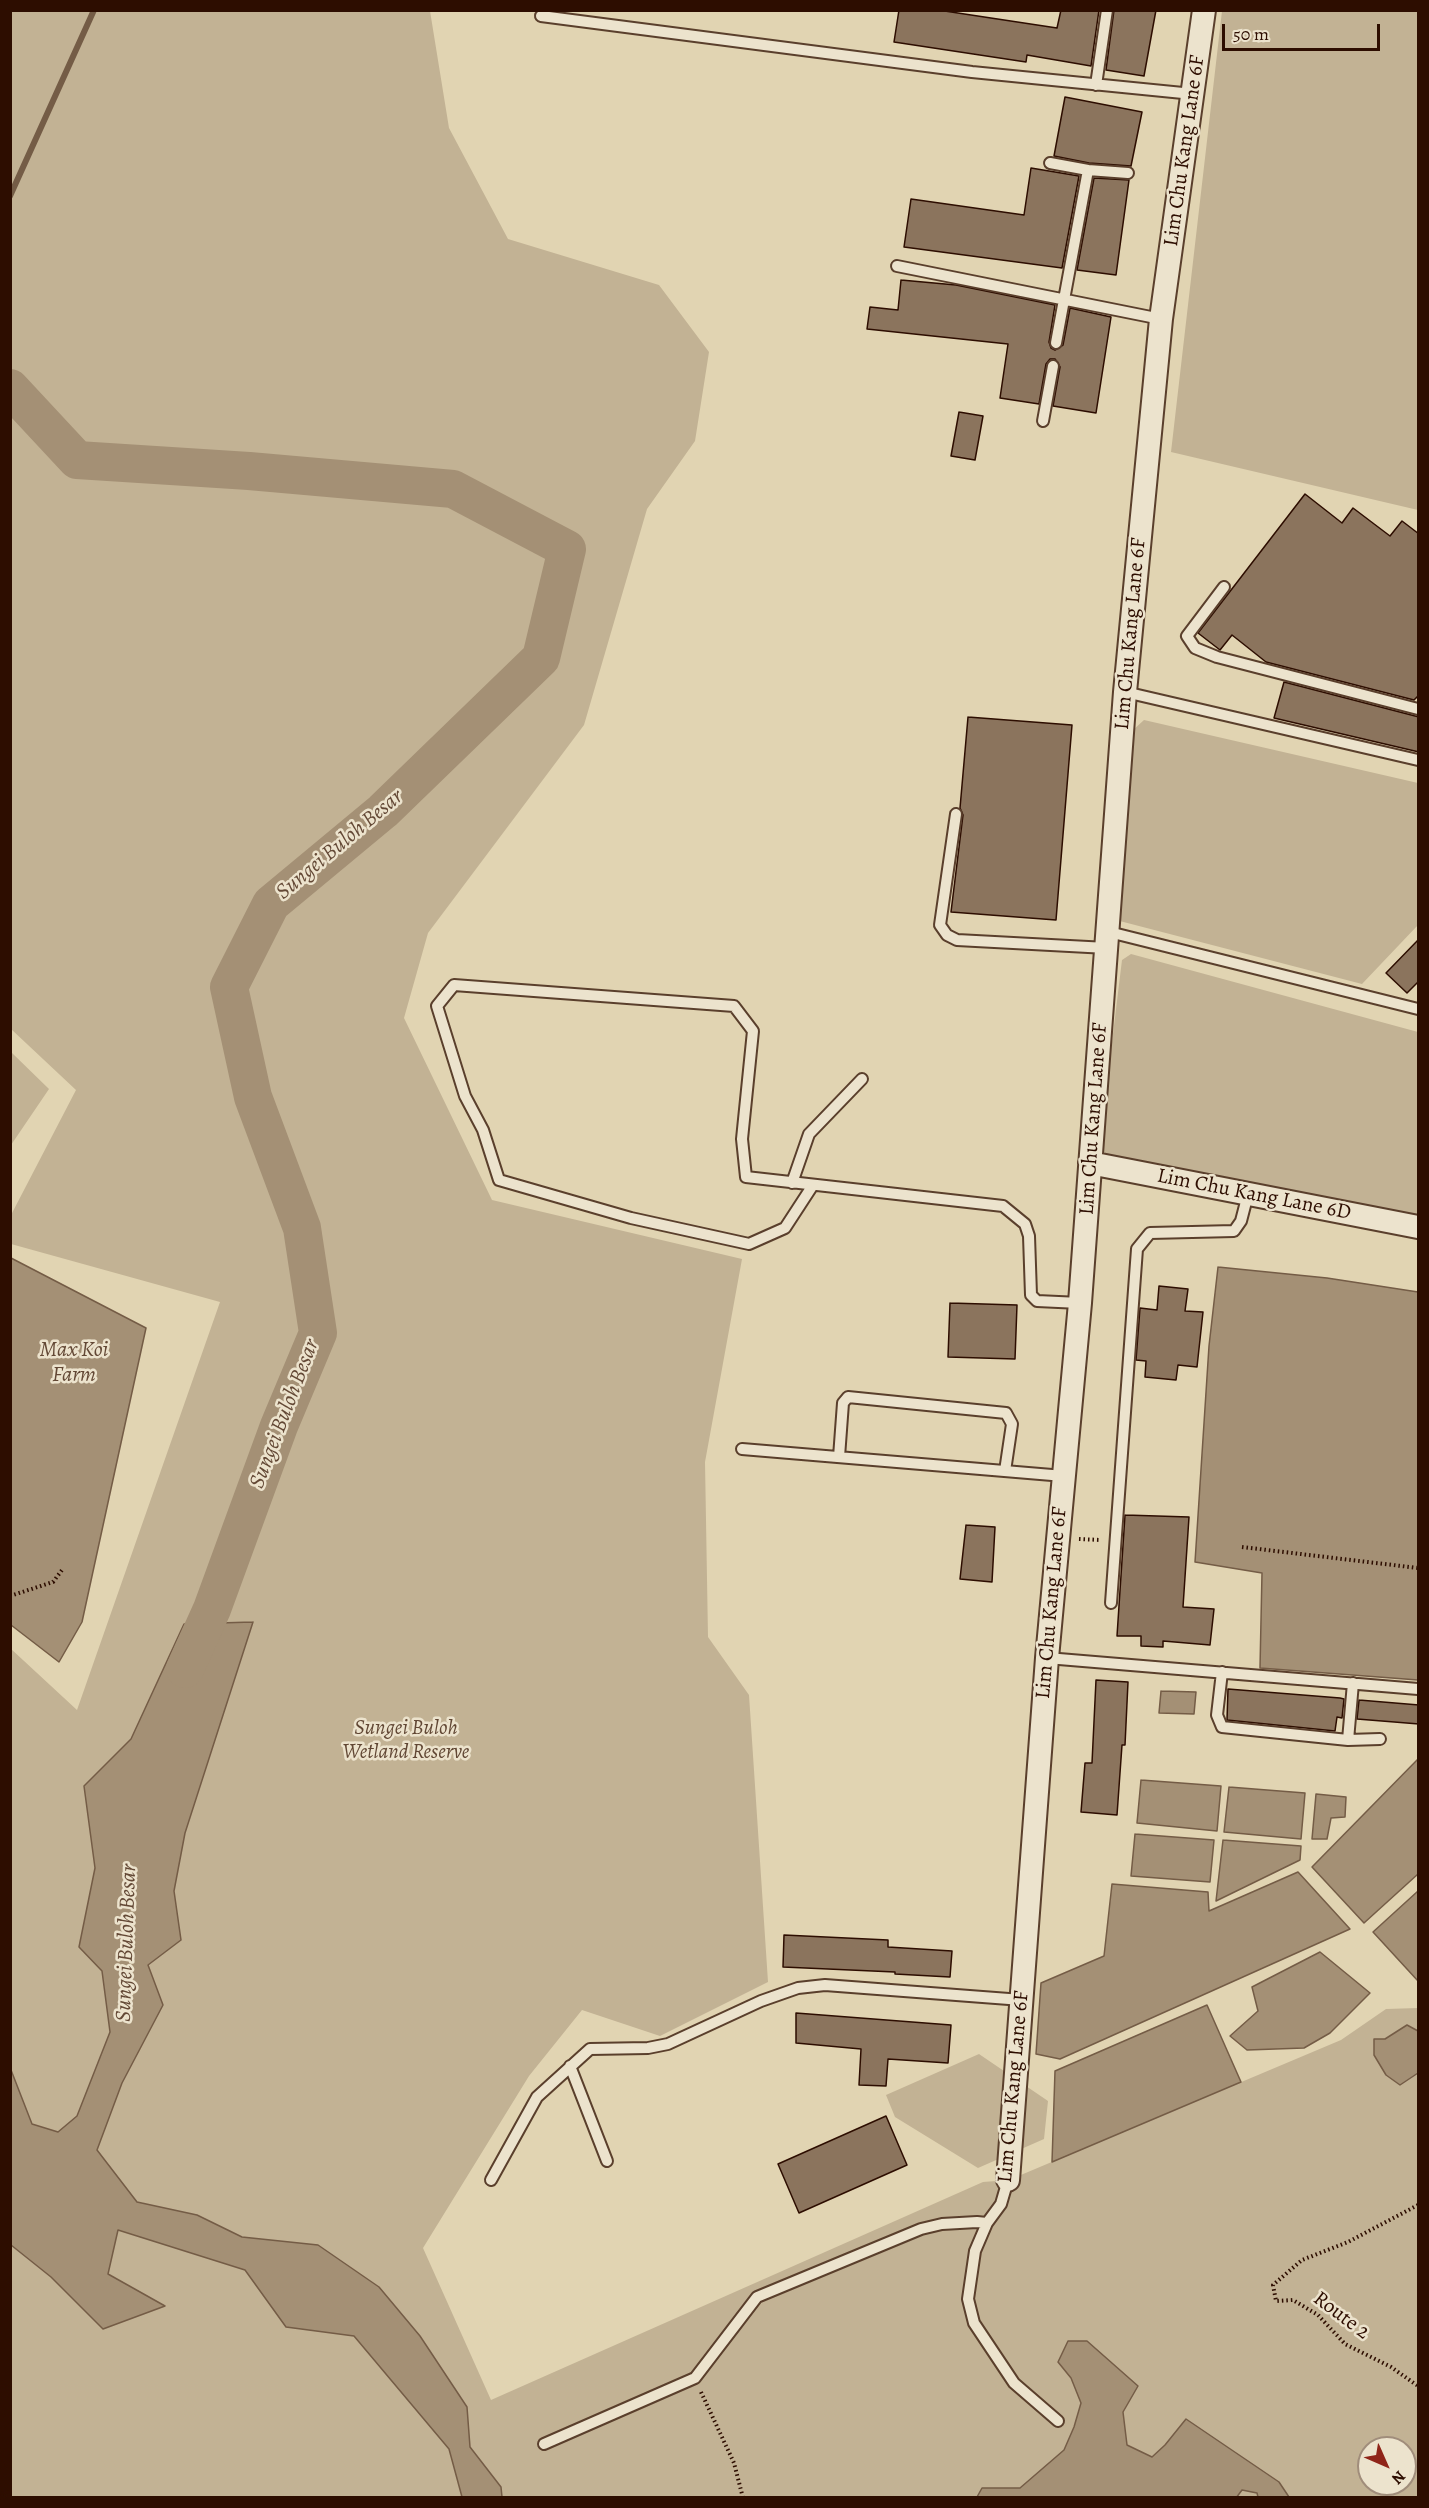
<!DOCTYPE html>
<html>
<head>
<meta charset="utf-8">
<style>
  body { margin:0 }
  #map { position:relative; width:1429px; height:2508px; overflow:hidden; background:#e1d4b2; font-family:Alegreya,serif }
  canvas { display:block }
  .frame { position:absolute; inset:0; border:12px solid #2d0d00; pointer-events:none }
  .north { position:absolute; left:1357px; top:2436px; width:60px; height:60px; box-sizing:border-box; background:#ece3cd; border:2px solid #a08d7b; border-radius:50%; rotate:135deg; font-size:16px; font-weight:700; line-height:24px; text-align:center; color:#2d0d00 }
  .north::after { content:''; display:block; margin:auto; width:21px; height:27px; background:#8f2418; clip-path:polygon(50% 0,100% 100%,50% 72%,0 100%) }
  .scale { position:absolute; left:1222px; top:24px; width:158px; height:27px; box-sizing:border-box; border:3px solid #2d0d00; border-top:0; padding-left:8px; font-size:18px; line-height:21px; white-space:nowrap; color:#2d0d00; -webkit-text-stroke:4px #ece3cd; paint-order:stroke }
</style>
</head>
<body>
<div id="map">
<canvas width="1429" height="2508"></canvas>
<div class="frame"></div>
<div class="north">N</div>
<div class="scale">50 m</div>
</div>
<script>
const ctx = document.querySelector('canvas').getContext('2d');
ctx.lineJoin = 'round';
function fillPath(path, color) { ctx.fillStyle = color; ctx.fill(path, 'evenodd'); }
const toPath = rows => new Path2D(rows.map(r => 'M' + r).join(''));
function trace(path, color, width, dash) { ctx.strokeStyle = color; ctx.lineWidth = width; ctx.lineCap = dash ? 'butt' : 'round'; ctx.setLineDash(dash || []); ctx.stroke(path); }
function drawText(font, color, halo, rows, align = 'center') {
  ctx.font = font + ' Alegreya,serif'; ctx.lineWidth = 5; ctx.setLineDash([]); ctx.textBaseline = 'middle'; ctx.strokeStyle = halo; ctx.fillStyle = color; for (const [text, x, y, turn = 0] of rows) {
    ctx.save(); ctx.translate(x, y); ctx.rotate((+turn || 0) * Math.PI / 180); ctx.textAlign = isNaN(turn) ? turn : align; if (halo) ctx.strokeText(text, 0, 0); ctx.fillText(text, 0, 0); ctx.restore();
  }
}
const green = toPath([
  [11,11,430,11,449,128,508,239,659,285,709,352,695,441,647,509,584,725,428,933,404,1018,492,1200,742,1259,705,1462,708,1637,749,1695,768,1982,660,2036,582,2010,529,2076,423,2248,491,2400,983,2182,1009,2180,1341,2040,1386,2009,1418,2008,1418,2497,11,2497,10,1648,77,1710,220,1302,11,1244,11,1215,76,1090,11,1029],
  [1369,2448,1405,2448,1405,2484,1369,2484],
  [1222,11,1418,11,1418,510,1171,452],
  [1144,720,1418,783,1418,925,1362,984,1112,919,1132,731],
  [1131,954,1418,1032,1418,1217,1107,1158,1099,1149,1122,960],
  [11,1052,49,1089,11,1145],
  [979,2054,1048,2101,1044,2139,978,2168,895,2117,886,2095]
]);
const water = toPath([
  [11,1258,146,1328,82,1622,59,1662,11,1625,11,1258],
  [1218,1267,1327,1278,1418,1292,1418,1680,1260,1668,1262,1573,1195,1562,1209,1346,1218,1267],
  [253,1622,185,1833,174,1891,181,1940,148,1965,163,2005,122,2083,97,2150,137,2202,197,2215,242,2237,318,2245,379,2287,420,2336,467,2407,470,2447,501,2487,502,2497,462,2497,449,2449,354,2336,286,2327,245,2270,118,2230,108,2274,165,2306,103,2329,51,2277,11,2245,11,2070,32,2124,58,2132,77,2116,110,2032,102,1971,79,1947,95,1868,84,1786,131,1739,184,1624,253,1622],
  [1161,1691,1196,1692,1194,1714,1159,1713,1161,1691],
  [1418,1759,1418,1874,1364,1923,1312,1867,1418,1759],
  [1141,1780,1221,1786,1217,1831,1137,1823,1141,1780],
  [1229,1787,1305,1793,1301,1839,1224,1832,1229,1787],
  [1316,1794,1346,1797,1345,1817,1331,1818,1327,1839,1312,1839,1316,1794],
  [1135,1834,1214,1840,1210,1882,1131,1876,1135,1834],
  [1223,1840,1301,1846,1300,1860,1216,1901,1223,1840],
  [1298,1872,1350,1929,1060,2059,1036,2054,1041,1983,1104,1956,1112,1884,1208,1892,1209,1911,1298,1872],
  [1418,1891,1418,1981,1373,1932,1418,1891],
  [1320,1952,1370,1993,1330,2033,1304,2048,1247,2050,1230,2036,1258,2011,1252,1987,1320,1952],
  [1207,2005,1241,2082,1052,2162,1055,2071,1207,2005],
  [1407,2025,1418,2031,1418,2073,1400,2085,1386,2075,1374,2055,1374,2039,1385,2039,1407,2025],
  [1068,2341,1087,2341,1138,2386,1123,2412,1127,2445,1152,2457,1165,2445,1186,2419,1279,2482,1289,2497,1258,2497,1257,2493,1242,2490,1236,2498,977,2497,982,2488,1020,2488,1064,2450,1074,2427,1081,2403,1071,2378,1058,2362,1068,2341]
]);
const stream = toPath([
  [10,196,94,10]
]);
const river = toPath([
  [10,388,77,460,249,471,453,489,567,549,541,658,383,811,271,904,229,987,253,1097,302,1228,318,1333,279,1426,212,1609,185,1669]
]);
const building = toPath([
  [899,10,938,10,1057,28,1061,10,1099,10,1091,66,1027,55,1026,62,894,42,899,10],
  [1114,10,1156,10,1144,76,1106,70,1114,10],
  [1065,97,1142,112,1131,166,1089,163,1054,156,1065,97],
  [1031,168,1079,176,1062,268,904,247,911,199,1024,215,1031,168],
  [1094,178,1129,180,1116,275,1077,270,1094,178],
  [901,280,956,285,1055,305,1049,342,1051,348,1055,350,1063,345,1070,308,1111,317,1096,413,1053,406,1060,367,1055,359,1050,359,1046,364,1039,404,1000,398,1008,344,867,329,870,307,898,310,901,280],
  [959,412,983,416,975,460,951,456,959,412],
  [1305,494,1342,523,1353,508,1390,536,1402,521,1419,534,1419,695,1414,700,1266,662,1232,635,1220,650,1198,633,1305,494],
  [1284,682,1419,717,1419,752,1274,718,1284,682],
  [968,717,1072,725,1056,920,951,912,963,815,960,808,968,717],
  [1419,939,1419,981,1407,993,1386,973,1419,939],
  [1159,1286,1188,1289,1185,1311,1203,1312,1197,1367,1178,1365,1176,1380,1145,1377,1146,1361,1136,1360,1140,1308,1157,1310,1159,1286],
  [950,1303,1017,1305,1015,1359,948,1357,950,1303],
  [1125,1515,1189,1517,1183,1607,1214,1609,1210,1645,1163,1641,1163,1647,1141,1646,1141,1636,1117,1636,1125,1515],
  [966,1525,995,1527,992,1582,960,1579,966,1525],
  [1096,1680,1128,1682,1125,1745,1122,1745,1117,1815,1081,1812,1085,1763,1092,1763,1096,1680],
  [1228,1689,1340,1698,1344,1699,1342,1718,1337,1717,1335,1731,1227,1720,1228,1689],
  [1359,1700,1419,1705,1419,1724,1357,1719,1359,1700],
  [784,1935,888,1940,888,1947,952,1951,950,1977,895,1974,895,1972,783,1967,784,1935],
  [796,2013,951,2025,948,2063,888,2059,886,2086,859,2085,861,2049,796,2043,796,2013],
  [886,2116,907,2165,799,2213,778,2164,886,2116]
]);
const path = toPath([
  [1079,1539,1101,1540],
  [1242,1547,1418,1568],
  [10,1596,53,1582,62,1570],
  [1418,2205,1348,2242,1302,2260,1273,2285,1276,2301,1293,2300,1318,2315,1345,2344,1391,2367,1418,2386],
  [701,2392,734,2463,743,2498]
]);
const service = toPath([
  [541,16,972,72,1193,94],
  [1096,85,1107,10],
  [1050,163,1088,170,1128,173],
  [897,266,1161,319],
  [1056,343,1088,170],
  [1043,421,1053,366],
  [1224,587,1187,636,1195,648,1217,657,1418,709],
  [1125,692,1418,760],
  [956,814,940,925,947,935,957,940,1107,948],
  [1109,932,1418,1009],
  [792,1183,809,1134,862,1079],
  [813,1185,785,1228,749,1244,631,1218,499,1180,483,1130,465,1096,437,1006,454,985,734,1006,753,1031,742,1139,746,1177,1003,1206,1025,1224,1029,1236,1031,1295,1037,1301,1080,1303],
  [742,1449,1064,1476],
  [839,1457,843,1403,848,1397,1006,1413,1012,1424,1005,1471],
  [1111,1603,1137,1249,1150,1233,1234,1231,1241,1221,1248,1194],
  [1047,1658,1418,1689],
  [1222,1672,1217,1715,1222,1727,1348,1740,1380,1739],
  [1348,1740,1353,1683],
  [570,2066,607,2161],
  [491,2180,537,2097,590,2049,648,2048,668,2044,761,2001,798,1988,825,1985,1022,2000],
  [1008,2180,1001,2204,987,2223,975,2251,968,2299,974,2323,1014,2383,1058,2421],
  [544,2444,695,2378,757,2297,921,2229,942,2224,977,2222,987,2223]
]);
const minor = toPath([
  [1090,1163,1418,1227],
  [1008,2180,1047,1658,1080,1303,1125,692,1161,319,1204,10]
]);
const streetNames = [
  ["Lim Chu Kang Lane 6F",1185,151,-82],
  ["Lim Chu Kang Lane 6F",1131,634,-85],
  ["Lim Chu Kang Lane 6F",1094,1119,-86],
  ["Lim Chu Kang Lane 6D",1254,1195,11],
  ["Lim Chu Kang Lane 6F",1052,1603,-85],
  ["Lim Chu Kang Lane 6F",1014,2087,-85],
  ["Route 2",1341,2316,37]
];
const parkNames = [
  ["Sungei Buloh",406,1729],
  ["Wetland Reserve",406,1753]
];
const waterNames = [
  ["Sungei Buloh Besar",340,845,-40],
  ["Max Koi",74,1351],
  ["Farm",74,1376],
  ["Sungei Buloh Besar",285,1414,-69],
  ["Sungei Buloh Besar",127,1943,-88]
];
fillPath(green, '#c2b294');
fillPath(water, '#a49075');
trace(water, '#745c46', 1.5);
trace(stream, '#745c46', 6);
trace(river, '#a49075', 38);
fillPath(building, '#8b745d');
trace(building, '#2d0d00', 1.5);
trace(service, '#5a3f2c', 14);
trace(minor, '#5a3f2c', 26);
trace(path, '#2d0d00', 4, [1.5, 3]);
trace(service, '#ece3cd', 10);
trace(minor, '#ece3cd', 22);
drawText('21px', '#2d0d00', '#ece3cd', streetNames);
drawText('italic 21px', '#614734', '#ece3cd', parkNames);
drawText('italic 22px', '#634835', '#ece3cd', waterNames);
</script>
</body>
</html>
